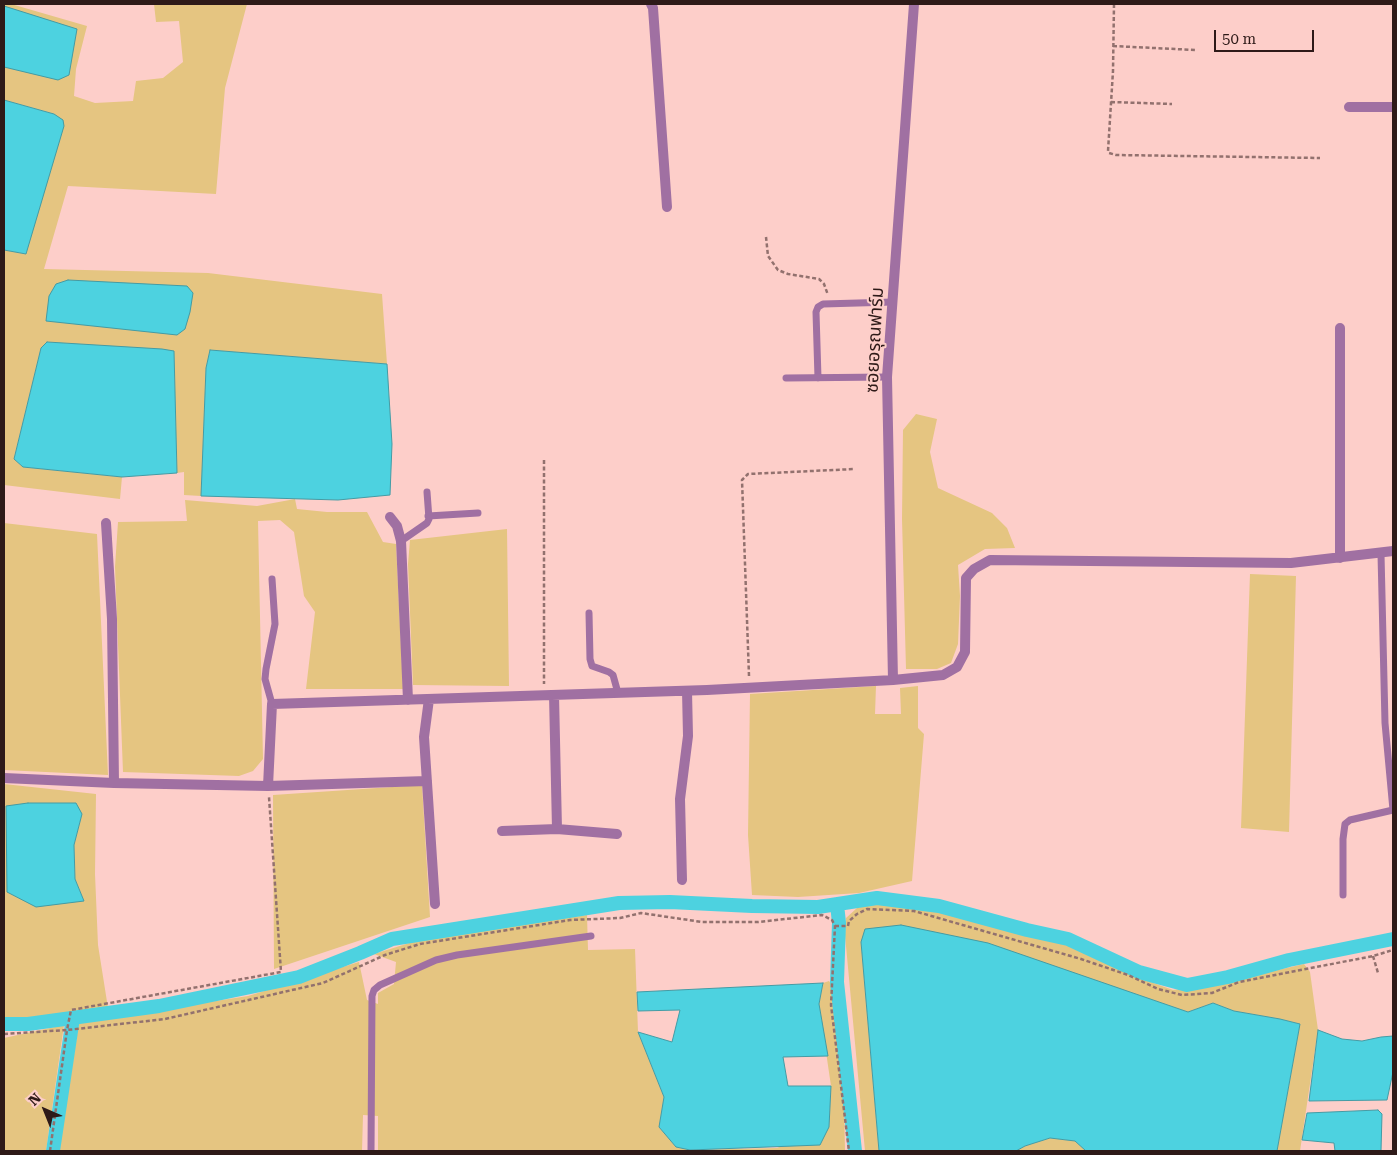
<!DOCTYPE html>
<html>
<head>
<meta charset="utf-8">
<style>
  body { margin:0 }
  #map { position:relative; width:1397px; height:1155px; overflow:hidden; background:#fdcec9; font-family:"Roboto Serif",serif }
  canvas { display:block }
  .frame { position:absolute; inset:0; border:5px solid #2e1a18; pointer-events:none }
  .north { position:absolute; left:20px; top:1085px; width:50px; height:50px; -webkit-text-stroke:4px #fdcec9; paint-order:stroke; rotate:316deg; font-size:14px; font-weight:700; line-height:20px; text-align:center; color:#2e1a18 }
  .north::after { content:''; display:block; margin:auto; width:18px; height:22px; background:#2e1a18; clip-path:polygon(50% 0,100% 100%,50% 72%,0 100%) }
  .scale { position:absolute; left:1214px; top:30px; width:100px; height:22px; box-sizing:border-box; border:2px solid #2e1a18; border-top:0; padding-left:6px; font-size:15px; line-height:18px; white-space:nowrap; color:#2e1a18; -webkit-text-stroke:4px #fdcec9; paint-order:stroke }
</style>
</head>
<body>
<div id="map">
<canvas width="1397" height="1155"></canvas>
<div class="frame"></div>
<div class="north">N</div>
<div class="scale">50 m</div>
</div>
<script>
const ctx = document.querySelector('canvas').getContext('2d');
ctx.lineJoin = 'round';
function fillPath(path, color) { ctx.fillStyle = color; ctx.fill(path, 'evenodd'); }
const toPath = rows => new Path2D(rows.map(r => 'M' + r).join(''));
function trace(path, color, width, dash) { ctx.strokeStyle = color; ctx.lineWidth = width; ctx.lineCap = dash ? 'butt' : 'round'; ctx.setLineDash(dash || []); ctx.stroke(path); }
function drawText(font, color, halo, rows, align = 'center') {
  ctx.font = font + ' "Roboto Serif","Noto Sans Thai",serif'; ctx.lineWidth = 4; ctx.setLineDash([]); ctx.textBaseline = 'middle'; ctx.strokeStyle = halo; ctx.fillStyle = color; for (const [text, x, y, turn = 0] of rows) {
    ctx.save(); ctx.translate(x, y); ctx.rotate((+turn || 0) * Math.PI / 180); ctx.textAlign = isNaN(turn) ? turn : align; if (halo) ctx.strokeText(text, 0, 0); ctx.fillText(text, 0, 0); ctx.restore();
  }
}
const green = toPath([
  [4,4,11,4,87,26,76,69,74,96,95,103,133,101,136,81,163,78,183,62,179,21,156,22,154,4,247,4,225,88,216,194,68,186,44,269,208,273,382,294,387,364,210,350,206,368,201,496,184,495,184,472,177,473,174,352,47,342,41,348,14,459,23,467,122,477,120,499,4,485,4,250,26,254,54,114,4,100],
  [916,414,937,419,930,452,938,488,992,513,1007,528,1015,548,985,549,958,565,960,596,958,644,951,663,937,669,906,669,902,519,903,430],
  [295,499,297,509,327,512,367,512,383,542,396,544,403,689,306,689,315,612,304,596,294,532,280,520,258,521,263,759,253,771,239,776,123,772,115,567,118,522,187,521,185,500,257,506],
  [4,523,97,534,108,775,4,770],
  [507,529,509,686,413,685,408,564,410,540],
  [1250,574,1296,576,1289,832,1241,828],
  [876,686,875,714,901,714,900,688,918,686,918,728,924,734,912,881,859,893,798,897,752,895,748,835,750,694],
  [4,784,96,794,95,874,98,945,108,1008,4,1025],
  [28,803,82,814,74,845,75,879,84,901],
  [422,785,430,917,274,969,273,795],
  [875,903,917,906,1085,950,1148,981,1173,990,1213,985,1304,964,1310,972,1318,1030,1300,1151,1277,1151,1300,1024,1280,1019,1234,1011,1213,1003,1188,1012,1132,993,861,942,879,1151,865,1151,845,935,846,918,857,908],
  [587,915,588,950,635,949,638,1032,664,1097,659,1127,676,1147,690,1150,777,1148,829,1127,831,1086,819,1004,823,983,829,981,835,990,843,1059,845,1151,378,1151,378,1116,363,1115,362,1151,59,1151,79,1022,248,996,359,962,367,1000,378,1004,378,993,394,984,396,962,374,954,419,940],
  [64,1025,46,1151,4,1151,4,1038],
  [1050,1138,1075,1141,1086,1151,1016,1151,1025,1146]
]);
const water = toPath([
  [4,6,77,29,69,75,58,80,4,67,4,6],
  [4,100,54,114,63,120,64,126,26,254,4,250,4,100],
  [68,280,187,286,193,293,190,312,185,329,177,335,46,321,49,296,56,284,68,280],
  [47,342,162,349,174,351,177,473,122,477,23,467,14,459,41,348,47,342],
  [210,350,387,364,392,444,390,495,338,500,201,496,206,368,210,350],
  [28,803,76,803,82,814,74,845,75,879,84,901,36,907,7,892,6,806,28,803],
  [901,925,988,943,1188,1012,1213,1003,1234,1011,1280,1019,1300,1024,1277,1151,1086,1151,1075,1141,1050,1138,1025,1146,1016,1151,879,1151,861,942,865,929,901,925],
  [823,983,819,1004,828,1056,783,1057,788,1086,831,1086,829,1127,820,1145,690,1150,676,1147,659,1127,664,1097,638,1032,672,1042,680,1010,638,1011,637,992,823,983],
  [1318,1030,1342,1039,1362,1041,1381,1037,1393,1036,1393,1072,1387,1100,1309,1101,1318,1030],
  [1378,1110,1382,1114,1381,1151,1335,1151,1334,1143,1302,1140,1307,1113,1378,1110]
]);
const canal = toPath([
  [837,904,839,923,837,982,855,1151],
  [4,1024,28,1024,159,1006,299,977,360,953,392,939,619,903,670,902,752,906,818,907,877,898,939,906,1027,930,1068,939,1139,972,1187,985,1228,977,1289,960,1393,939],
  [53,1151,73,1018]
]);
const path = toPath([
  [1114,4,1113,71,1108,151,1109,153,1116,155,1320,158],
  [1113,46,1195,50],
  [1111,102,1172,104],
  [766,237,768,256,778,270,788,274,819,279,824,284,828,295],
  [544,460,544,684],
  [749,676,742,480,748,474,855,469],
  [835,926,848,926,849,921,857,914,867,909,914,911,1081,959,1128,975,1158,989,1182,995,1212,993,1239,982,1373,956,1393,950],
  [1373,956,1378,973],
  [4,1034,67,1030,71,1010,281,972,269,797],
  [50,1151,67,1030,165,1019,323,983,385,955,420,944,570,920,620,918,641,913,702,922,758,922,822,915,832,920,835,926,831,1005,849,1151]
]);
const service = toPath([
  [786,378,887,377],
  [818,378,816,312,818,307,823,304,893,302],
  [428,516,478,513],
  [401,541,427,523,429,519,427,492],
  [589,613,590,659,592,666,609,672,613,675,618,693],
  [272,704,265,679,266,669,275,624,272,579],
  [1343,895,1343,839,1345,824,1350,820,1393,810,1385,723,1381,554],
  [371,1151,372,996,374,990,380,985,436,960,457,955,591,936]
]);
const minor = toPath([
  [651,4,653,8,667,207],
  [1349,107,1393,107],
  [1340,328,1340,558],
  [390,517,397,526,401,541,408,700],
  [106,523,112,619,114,783],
  [893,680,887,377,914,4],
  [554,695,557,829],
  [429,699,424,737,435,904],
  [4,778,114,783,268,786,272,704,707,690,893,680,943,675,957,667,965,652,966,578,974,569,990,560,1291,563,1393,551],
  [268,786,427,781],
  [502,831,557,829,617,834],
  [682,880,680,799,688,736,687,691]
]);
const streetNames = [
  ["ซอยอรุณฟาร์ม",875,340,-87]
];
fillPath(green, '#e5c581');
fillPath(water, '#4dd2e0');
trace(water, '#449ba4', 1);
trace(canal, '#4dd2e0', 14);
trace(path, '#92716e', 2.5, [4, 2.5]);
trace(service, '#a070a2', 7);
trace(minor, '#a070a2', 10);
drawText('18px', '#2e1a18', '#fdcec9', streetNames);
</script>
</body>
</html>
